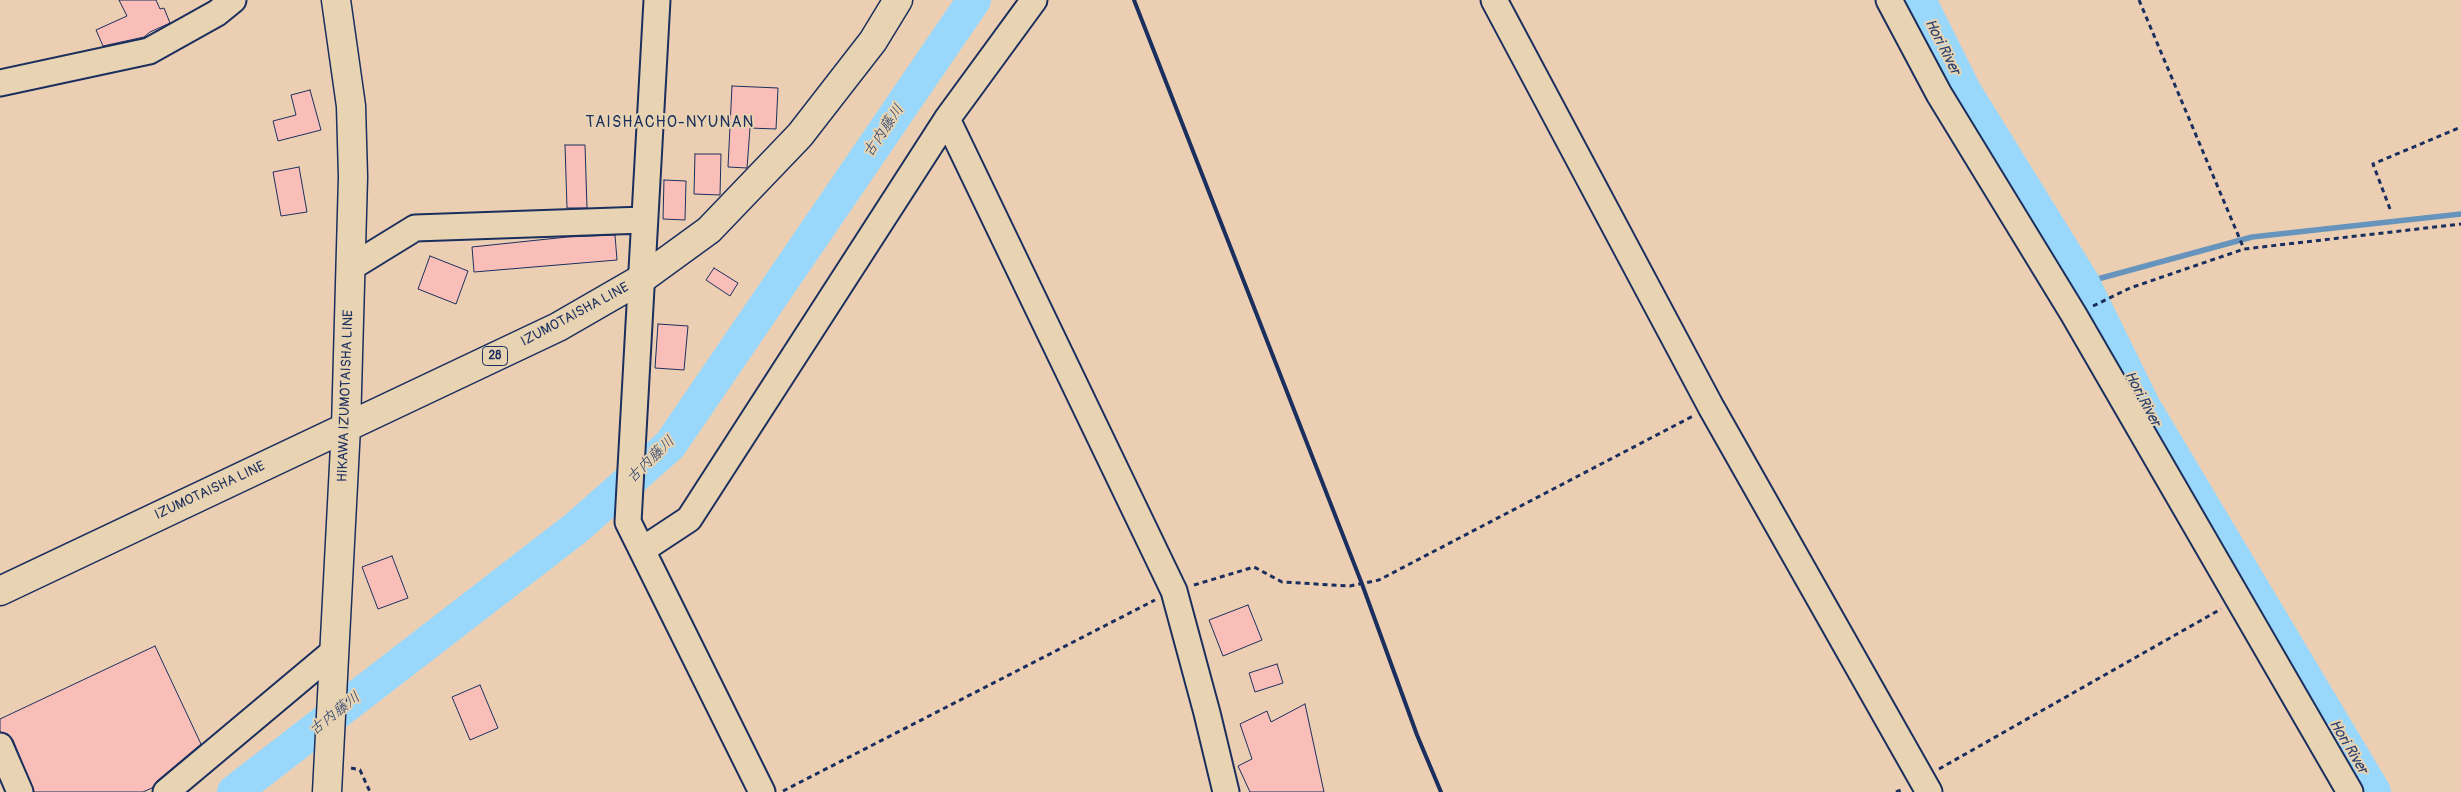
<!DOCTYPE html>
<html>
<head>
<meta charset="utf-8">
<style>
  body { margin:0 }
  canvas { display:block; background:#eccfb3 }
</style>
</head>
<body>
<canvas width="2461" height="792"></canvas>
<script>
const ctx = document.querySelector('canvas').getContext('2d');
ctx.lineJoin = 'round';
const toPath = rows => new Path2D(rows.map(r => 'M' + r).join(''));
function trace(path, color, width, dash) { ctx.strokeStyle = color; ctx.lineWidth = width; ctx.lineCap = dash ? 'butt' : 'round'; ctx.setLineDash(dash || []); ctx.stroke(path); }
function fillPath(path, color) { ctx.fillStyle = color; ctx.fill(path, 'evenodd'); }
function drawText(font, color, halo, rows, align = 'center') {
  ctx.font = font + ' Pangolin,"Klee One",sans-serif'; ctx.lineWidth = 4; ctx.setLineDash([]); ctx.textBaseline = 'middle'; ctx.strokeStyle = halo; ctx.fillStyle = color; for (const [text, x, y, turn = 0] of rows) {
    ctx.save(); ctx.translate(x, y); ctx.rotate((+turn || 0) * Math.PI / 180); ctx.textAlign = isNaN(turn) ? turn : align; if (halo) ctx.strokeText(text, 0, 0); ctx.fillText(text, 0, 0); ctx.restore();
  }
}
const stream = toPath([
  [2083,283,2252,237,2461,214]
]);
const river = toPath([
  [1919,0,1965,92,2083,283,2144,407,2374,792],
  [234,792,576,528,670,445,974,0]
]);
const building = toPath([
  [119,0,156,0,160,9,164,8,170,23,150,32,144,37,103,46,96,30,127,16,119,0],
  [732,86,778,88,776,129,750,128,747,168,728,167,732,86],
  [310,90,321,130,278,141,273,121,296,115,291,95,310,90],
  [565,145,585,145,587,208,567,208,565,145],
  [695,154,721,154,720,195,694,194,695,154],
  [299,167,307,212,281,216,273,172,299,167],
  [664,180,686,181,685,220,663,219,664,180],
  [615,235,617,260,474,272,472,247,567,237,615,235],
  [430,256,468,271,456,304,418,289,430,256],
  [714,268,738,283,730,296,706,280,714,268],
  [658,324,688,326,684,370,655,368,658,324],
  [392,556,408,598,378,609,362,567,392,556],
  [1248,605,1262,640,1223,656,1209,620,1248,605],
  [155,646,201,744,157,781,152,788,143,792,34,792,13,740,8,734,0,732,0,719,155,646],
  [1277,664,1283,683,1255,692,1249,673,1277,664],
  [480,685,498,728,470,740,452,697,480,685],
  [1305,704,1324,792,1250,792,1238,766,1252,759,1240,724,1267,711,1271,722,1305,704]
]);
const path = toPath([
  [2139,0,2244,249],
  [2390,209,2373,164,2461,127],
  [2093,306,2130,288,2244,249,2461,224],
  [1194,585,1254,567,1282,582,1350,586,1379,580,1693,416],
  [351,768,360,770,370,792],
  [1939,769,2221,609],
  [783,791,1155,600],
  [1896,792,1903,789]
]);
const minor = toPath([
  [657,0,628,522,762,792],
  [1494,0,1711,407,1929,792],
  [1889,0,1939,94,2074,315,2350,792],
  [0,83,149,51,217,13,233,0],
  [947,119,1174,591,1207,713,1226,792],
  [350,268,415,228,644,220],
  [642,550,689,519,947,119,1034,0],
  [0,746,20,792],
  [166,792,333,652]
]);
const major = toPath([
  [0,591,558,327,643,278,709,230,800,135,873,41,898,0],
  [327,792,346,427,353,177,351,106,336,0]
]);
const rail = toPath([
  [1134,0,1362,584,1417,735,1441,792]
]);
const shields = [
  [495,356,25]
];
const shieldNames = [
  ["28",495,356]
];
const streetNames = [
  ["IZUMOTAISHA LINE",575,315,-28],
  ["HIKAWA IZUMOTAISHA LINE",346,396,-88],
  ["IZUMOTAISHA LINE",210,491,-25]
];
const waterNames = [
  ["Hori River",1942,47,63],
  ["古内藤川",884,131,-56],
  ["Hori River",2142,399,62],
  ["古内藤川",651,460,-44],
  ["古内藤川",335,714,-38],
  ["Hori River",2348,747,59]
];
const quarterNames = [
  ["TAISHACHO-NYUNAN",670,123]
];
trace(stream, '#6794bc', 5.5);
trace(river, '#9ad8fb', 34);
fillPath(building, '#fabeb8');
trace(building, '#1b2f5e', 1);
trace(minor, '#1b2f5e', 29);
trace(major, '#1b2f5e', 31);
trace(path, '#1b2f5e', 3, [5, 4]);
trace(minor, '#e8d3b2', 25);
trace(major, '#e8d3b2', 28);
trace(rail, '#1b2f5e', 4);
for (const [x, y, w] of shields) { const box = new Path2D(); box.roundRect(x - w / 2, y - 9.5, w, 19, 4); ctx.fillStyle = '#e8d3b2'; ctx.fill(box); trace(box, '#1b2f5e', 1); }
drawText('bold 12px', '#1b2f5e', null, shieldNames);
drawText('14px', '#1b2f5e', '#e8d3b2', streetNames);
drawText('italic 15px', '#28406e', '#e8d3b2', waterNames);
ctx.letterSpacing = '1px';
drawText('16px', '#1b2f5e', '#e8d3b2', quarterNames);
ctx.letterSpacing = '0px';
</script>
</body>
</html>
